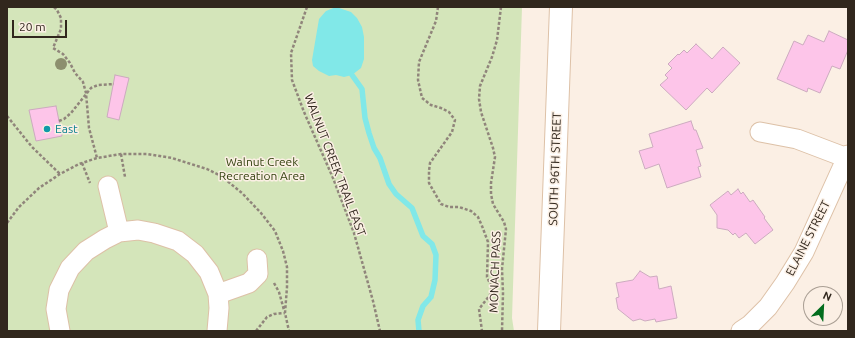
<!DOCTYPE html>
<html>
<head>
<meta charset="utf-8">
<style>
  body { margin:0 }
  #map { position:relative; width:855px; height:338px; overflow:hidden; background:#fbefe4; font-family:Ubuntu,sans-serif }
  canvas { display:block }
  .frame { position:absolute; inset:0; border:8px solid #31271d; pointer-events:none }
  .north { position:absolute; left:803px; top:286px; width:40px; height:40px; box-sizing:border-box; background:#fbefe4; border:1px solid #aa9f94; border-radius:50%; rotate:24deg; font-size:11px; font-weight:700; line-height:16px; text-align:center; color:#31271d }
  .north::after { content:''; display:block; margin:auto; width:14px; height:18px; background:#036d1d; clip-path:polygon(50% 0,100% 100%,50% 72%,0 100%) }
  .scale { position:absolute; left:12px; top:20px; width:55px; height:18px; box-sizing:border-box; border:2px solid #31271d; border-top:0; padding-left:5px; font-size:12px; line-height:14px; white-space:nowrap; color:#31271d; -webkit-text-stroke:3px #fbefe4; paint-order:stroke }
</style>
</head>
<body>
<div id="map">
<canvas width="855" height="338"></canvas>
<div class="frame"></div>
<div class="north">N</div>
<div class="scale">20 m</div>
</div>
<script>
const ctx = document.querySelector('canvas').getContext('2d');
ctx.lineJoin = 'round';
function fillPath(path, color) { ctx.fillStyle = color; ctx.fill(path, 'evenodd'); }
const toPath = rows => new Path2D(rows.map(r => 'M' + r).join(''));
function trace(path, color, width, dash) { ctx.strokeStyle = color; ctx.lineWidth = width; ctx.lineCap = dash ? 'butt' : 'round'; ctx.setLineDash(dash || []); ctx.stroke(path); }
function drawText(font, color, halo, rows, align = 'center') {
  ctx.font = font + ' Ubuntu,sans-serif'; ctx.lineWidth = 3; ctx.setLineDash([]); ctx.textBaseline = 'middle'; ctx.strokeStyle = halo; ctx.fillStyle = color; for (const [text, x, y, turn = 0] of rows) {
    ctx.save(); ctx.translate(x, y); ctx.rotate((+turn || 0) * Math.PI / 180); ctx.textAlign = isNaN(turn) ? turn : align; if (halo) ctx.strokeText(text, 0, 0); ctx.fillText(text, 0, 0); ctx.restore();
  }
}
const green = toPath([
  [7,7,522,7,512,318,514,331,7,331]
]);
const water = toPath([
  [336,7,351,12,357,18,362,27,364,37,364,59,361,68,352,75,344,77,336,75,329,76,319,71,313,66,312,60,319,19,326,11]
]);
const stream = toPath([
  [352,75,362,89,365,118,369,133,374,148,380,158,389,184,396,194,412,208,423,236,432,244,436,255,435,280,431,297,423,306,418,320,419,331]
]);
const building = toPath([
  [829,31,848,40,848,50,840,69,832,66,820,93,808,88,807,92,777,79,794,41,803,45,808,35,824,42,829,31],
  [696,44,712,59,723,47,740,63,712,93,707,88,686,110,660,85,668,78,665,75,672,68,668,64,678,54,679,55,684,50,687,53,696,44],
  [115,75,129,78,119,120,107,117,115,75],
  [56,106,62,136,36,141,29,110,56,106],
  [691,121,694,130,696,130,703,148,696,150,701,166,698,167,701,177,667,188,659,164,645,169,639,151,653,147,649,134,691,121],
  [738,189,741,194,743,192,750,202,753,200,765,217,764,218,773,230,755,244,746,233,739,238,735,233,733,235,728,230,717,228,717,215,710,205,728,191,731,195,738,189],
  [640,271,650,277,657,276,659,289,671,286,677,318,656,322,655,319,645,321,640,319,633,321,618,309,616,298,619,297,616,283,633,280,640,271]
]);
const path = toPath([
  [54,7,57,10,61,18,61,29,53,48,63,54,70,63,75,73,83,82,86,93,89,128,97,158],
  [307,7,291,53,292,80,304,112,333,178,354,233,373,301,380,331],
  [438,7,436,21,419,62,418,80,422,98,431,105,441,108,449,112,455,120,452,132,430,163,429,171,429,183,441,204,449,207,459,207,471,211,478,217,482,226,488,242,487,277,492,288,490,295,479,309,482,331],
  [501,7,497,40,492,57,480,86,479,99,481,112,493,148,495,157,491,183,491,194,493,204,504,222,506,229,502,269,503,293,502,331],
  [7,116,32,147,60,174],
  [59,121,64,119,71,113,91,88,98,85,114,84],
  [121,154,125,177],
  [82,163,90,183],
  [7,223,19,207,39,188,60,174,79,164,97,158,121,154,147,154,172,158,207,169,221,176,242,193,261,213,275,231,283,251,287,267,287,287,285,313,289,331],
  [274,283,279,292,284,310],
  [256,331,267,317,274,314,285,313]
]);
const minor = toPath([
  [760,132,797,139,847,158],
  [108,186,119,232],
  [218,294,249,283,258,274,257,259],
  [60,331,56,309,59,290,70,268,86,251,105,239,119,232,138,230,154,233,178,241,195,254,209,272,218,294,219,308,217,331],
  [741,331,750,325,768,307,785,283,804,252,848,155]
]);
const major = toPath([
  [549,331,561,7]
]);
const trees = [
  [61,64]
];
const markers = [
  [47,129,4,"#0f9aa8"]
];
const cultureNames = [
  ["East",55,129]
];
const parkNames = [
  ["Walnut Creek",262,162],
  ["Recreation Area",262,176]
];
const streetNames = [
  ["WALNUT CREEK TRAIL EAST",335,165,69],
  ["SOUTH 96TH STREET",555,169,-88],
  ["ELAINE STREET",808,238,-63],
  ["MONACH PASS",495,272,-88]
];
fillPath(green, '#d4e5ba');
fillPath(water, '#81e8e8');
trace(stream, '#81e8e8', 5.5);
fillPath(building, '#fdc5e9');
trace(building, '#ccabbf', 1);
trace(minor, '#ddc1a7', 21);
trace(major, '#ddc1a7', 24);
trace(path, '#90857b', 2.5, [3, 2]);
trace(minor, '#fff', 19);
trace(major, '#fff', 22);
ctx.fillStyle = '#8c8f6e';
for (const [x, y] of trees) { ctx.beginPath(); ctx.arc(x, y, 6, 0, 2 * Math.PI); ctx.fill(); }
for (const [x, y, r, color] of markers) { const dot = new Path2D(); dot.arc(x, y, r, 0, 2 * Math.PI); ctx.fillStyle = color; ctx.fill(dot); trace(dot, '#fbefe4', 1.5); }
drawText('12px', '#0d838f', '#fbefe4', cultureNames, 'left');
drawText('12px', '#32410e', '#fbefe4', parkNames);
drawText('12px', '#31271d', '#fbefe4', streetNames);
</script>
</body>
</html>
